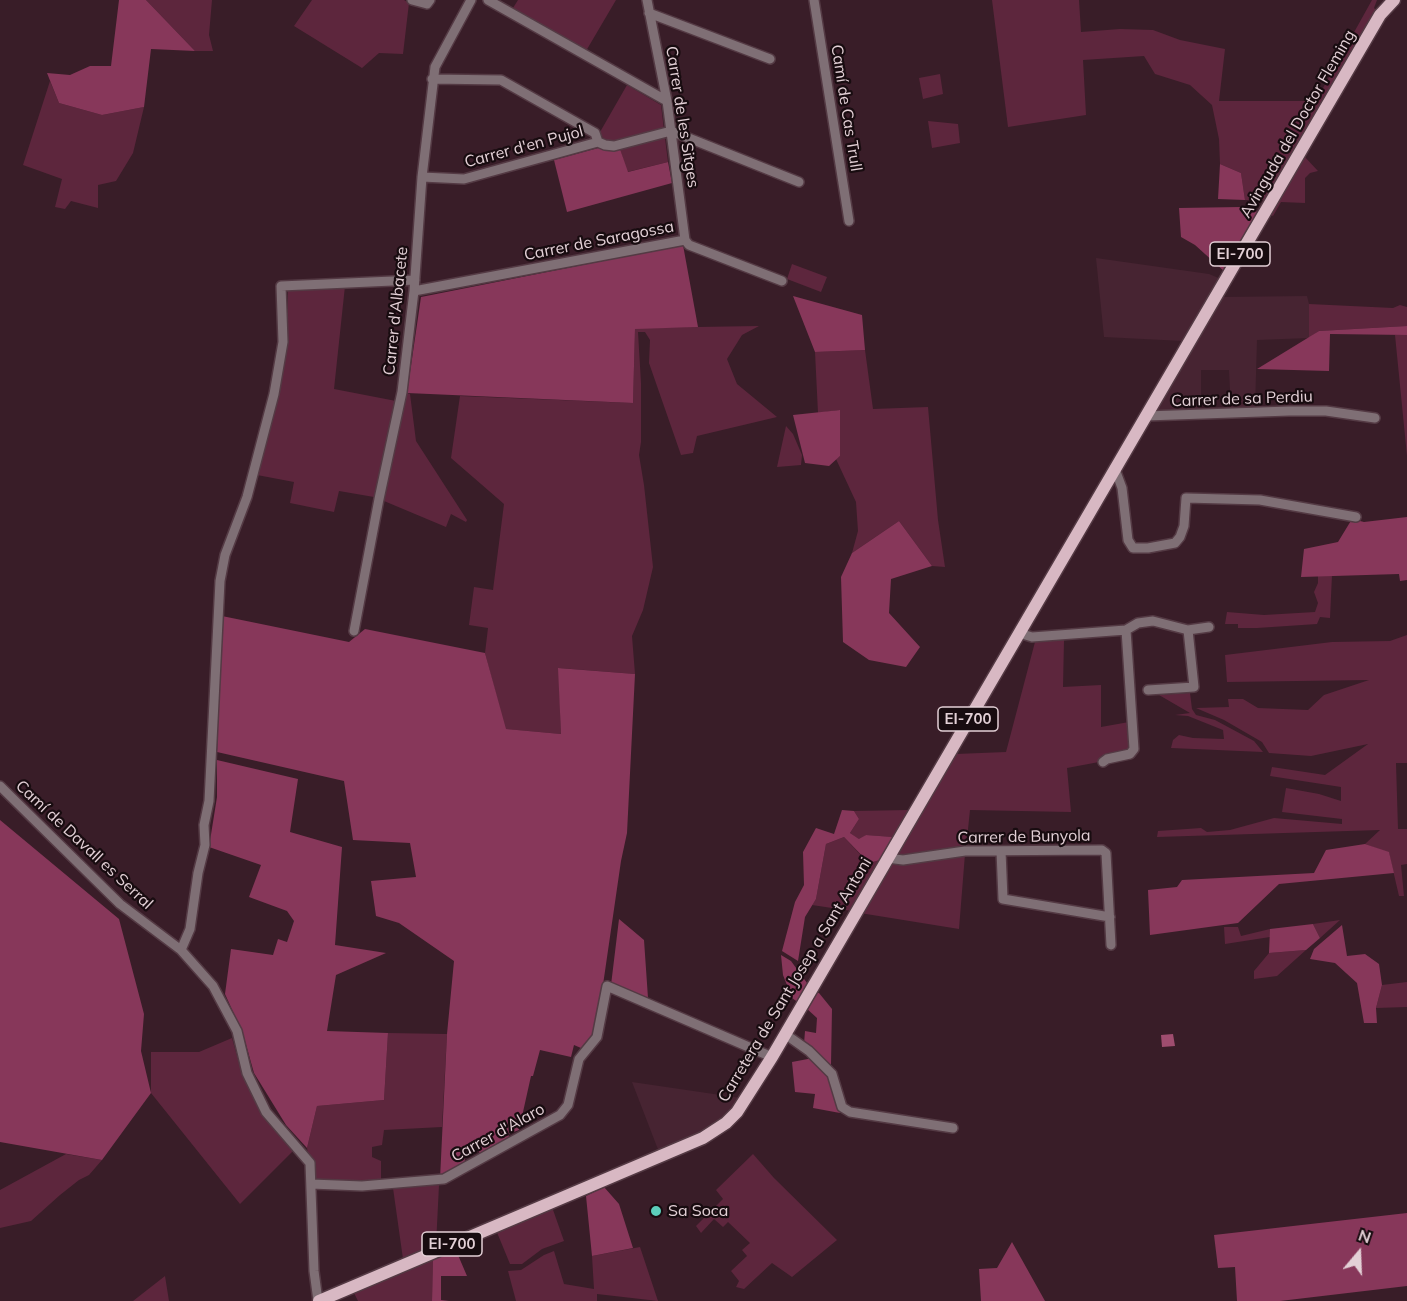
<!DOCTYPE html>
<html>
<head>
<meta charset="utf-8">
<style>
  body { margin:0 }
  #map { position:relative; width:1407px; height:1301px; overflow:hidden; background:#391d28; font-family:Mulish,sans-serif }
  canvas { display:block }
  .north { position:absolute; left:1329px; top:1223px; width:60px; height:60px; -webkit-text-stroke:4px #180c10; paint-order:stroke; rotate:19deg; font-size:16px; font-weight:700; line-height:24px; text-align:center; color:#e3d0d6 }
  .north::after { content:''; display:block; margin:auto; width:21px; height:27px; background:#e3d0d6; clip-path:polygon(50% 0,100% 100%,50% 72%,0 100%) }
</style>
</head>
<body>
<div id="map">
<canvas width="1407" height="1301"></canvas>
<div class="north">N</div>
</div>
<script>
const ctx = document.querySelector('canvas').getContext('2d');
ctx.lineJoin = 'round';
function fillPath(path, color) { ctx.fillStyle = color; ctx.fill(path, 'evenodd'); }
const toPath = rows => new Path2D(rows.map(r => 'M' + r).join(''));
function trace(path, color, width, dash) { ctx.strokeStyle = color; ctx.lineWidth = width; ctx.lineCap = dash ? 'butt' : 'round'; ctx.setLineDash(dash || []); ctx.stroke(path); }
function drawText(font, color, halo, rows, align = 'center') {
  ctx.font = font + ' Mulish,sans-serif'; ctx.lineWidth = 4.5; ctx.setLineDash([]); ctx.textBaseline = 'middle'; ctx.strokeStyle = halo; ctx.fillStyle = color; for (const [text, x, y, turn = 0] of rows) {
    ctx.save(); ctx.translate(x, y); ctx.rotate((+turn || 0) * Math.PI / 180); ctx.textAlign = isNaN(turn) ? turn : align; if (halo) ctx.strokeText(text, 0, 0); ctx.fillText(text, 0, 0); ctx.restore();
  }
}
const built = toPath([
  [1096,258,1209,274,1221,279,1223,297,1307,296,1309,304,1309,338,1257,340,1255,409,1231,410,1229,370,1201,370,1201,411,1152,412,1183,341,1104,337],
  [632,1082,741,1098,725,1119,701,1134,659,1152]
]);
const green = toPath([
  [146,0,212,0,209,35,213,51,195,51],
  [312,0,404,0,409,3,403,54,379,53,362,68,294,26],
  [518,0,616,0,586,51,513,8],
  [992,0,1079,0,1081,32,1120,29,1153,30,1180,40,1225,49,1219,101,1306,101,1303,124,1372,0,1377,0,1374,8,1377,11,1270,196,1263,200,1245,200,1241,173,1220,164,1219,139,1212,105,1190,85,1155,74,1144,56,1083,60,1086,115,1008,127],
  [940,74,943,94,923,99,919,78],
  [50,81,59,103,102,115,144,107,133,153,116,181,98,185,98,208,71,201,65,209,55,207,62,179,23,165],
  [627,85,661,105,664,130,613,143,605,142,600,132],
  [928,121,958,124,960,143,932,148],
  [665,138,668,162,627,172,620,149],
  [1303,155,1318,171,1310,173,1305,178,1305,203,1281,202,1273,216,1269,214],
  [792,264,827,277,821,292,787,279],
  [345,286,334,389,396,401,377,496,374,497,339,491,334,512,290,503,294,482,257,475,279,391,287,336,288,289],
  [1309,304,1393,308,1400,305,1407,307,1407,326,1319,331,1309,338],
  [759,326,742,335,727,359,737,384,777,417,697,436,693,453,681,455,649,363,650,340,645,332,638,332,641,383,641,442,639,455,644,485,653,567,643,610,632,636,635,674,559,668,561,734,505,729,485,653,488,628,469,625,474,587,493,590,504,504,451,458,460,396,633,403,635,328],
  [1395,335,1407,335,1407,456],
  [865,350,873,409,928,407,938,520,945,567,932,566,899,521,852,553,858,531,856,502,836,459,840,456,839,410,818,413,815,352],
  [407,393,410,394,416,441,467,520,466,522,451,514,446,527,384,501],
  [786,426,793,434,802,455,801,465,777,467],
  [1332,575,1330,618,1320,617,1317,624,1257,628,1238,628,1238,624,1225,624,1227,612,1264,615,1315,612,1318,603,1314,592,1318,583,1318,576],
  [1407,635,1407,763,1396,763,1398,829,1407,829,1407,864,1401,865,1404,896,1399,896,1389,853,1365,844,1380,830,1157,837,1158,831,1201,828,1207,832,1230,830,1274,818,1342,824,1342,819,1282,812,1286,788,1319,794,1341,801,1341,787,1270,776,1272,767,1325,775,1368,744,1311,756,1269,753,1262,742,1224,720,1196,708,1229,707,1228,699,1243,699,1258,708,1308,710,1324,695,1369,680,1227,682,1225,655,1332,642,1390,641],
  [1064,640,1063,687,1101,685,1101,727,1129,722,1130,751,1101,756,1099,762,1067,768,1071,812,970,810,966,848,896,855,956,754,1006,752,1035,642],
  [1190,693,1192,709,1196,715,1215,720,1254,741,1263,752,1171,748,1173,740,1179,735,1193,738,1224,739,1223,730,1188,716,1175,715,1190,713,1159,695],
  [909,810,893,837,866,835,860,840,850,833,859,819,854,811],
  [844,837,868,863,880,860,852,911,812,905,816,899,826,844],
  [965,854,959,929,860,913,888,864],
  [1340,920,1320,938,1313,924],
  [1224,927,1238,927,1241,936,1270,929,1270,937,1225,944],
  [1306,950,1277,976,1254,979,1254,971,1269,953],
  [1407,982,1407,1007,1376,1008,1382,985],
  [388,1033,447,1034,442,1127,384,1130,382,1145,372,1147,372,1157,381,1161,381,1183,313,1182,307,1148,317,1106,384,1100],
  [232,1038,243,1077,265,1113,295,1149,240,1204,151,1093,151,1052,199,1052],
  [66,1154,102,1160,89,1175,79,1180,60,1195,31,1221,0,1228,0,1190],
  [753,1154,774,1178,837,1240,792,1277,772,1263,744,1289,736,1287,739,1281,731,1271,747,1256,742,1250,750,1243,728,1222,723,1227,714,1219,701,1233,696,1226,723,1199,716,1190],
  [439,1185,436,1245,403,1259,393,1188],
  [552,1207,564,1241,542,1249,522,1264,510,1264,496,1230],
  [640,1247,658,1301,597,1294,597,1301,516,1301,508,1271,521,1270,544,1255,554,1251,564,1284,594,1289,592,1256],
  [433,1257,432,1301,358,1301,354,1293],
  [165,1276,169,1301,133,1301]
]);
const forest = toPath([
  [119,0,146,0,195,51,151,49,144,107,102,115,59,103,47,73,70,75,90,66,111,66],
  [598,148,620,149,628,172,668,162,672,183,567,212,554,160],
  [1220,164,1241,173,1245,200,1218,199],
  [1240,207,1256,208,1257,215,1225,272,1195,245,1181,237,1179,208],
  [683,245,698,327,635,329,633,403,407,393,421,297],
  [793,296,862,315,865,350,815,352],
  [1407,326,1407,335,1330,334,1329,371,1257,369,1319,331],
  [840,410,840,456,829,466,805,463,793,415],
  [1407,517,1407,580,1400,581,1399,574,1301,577,1304,549,1338,542,1352,519,1364,522],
  [899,521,932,566,891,579,889,613,920,647,906,667,869,660,843,642,841,577,852,553],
  [222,616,349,642,365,629,485,653,506,729,561,734,558,668,635,674,627,833,621,861,596,1033,581,1048,574,1045,571,1057,540,1050,533,1076,531,1076,519,1130,508,1134,510,1140,482,1157,475,1145,464,1148,465,1164,440,1179,447,1034,454,961,399,923,376,916,371,881,416,877,410,843,353,840,344,781,217,752],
  [217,760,298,779,290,832,342,847,335,945,386,953,336,975,327,1031,388,1033,384,1100,317,1106,307,1148,286,1125,254,1073,243,1034,225,994,231,949,273,955,278,939,287,942,294,921,287,911,249,897,261,865,209,847,217,797],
  [842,810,854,811,859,819,850,833,859,839,866,835,893,837,880,860,869,863,844,837,826,844,816,899,805,917,798,961,782,951,795,902,804,885,803,852,816,828,834,834],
  [0,820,119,919,144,1014,141,1051,151,1093,102,1160,0,1142],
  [1365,844,1389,852,1394,873,1279,884,1238,923,1150,935,1148,890,1177,887,1182,880,1314,873,1326,850],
  [619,919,644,940,648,998,611,985],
  [1313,924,1320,938,1306,950,1269,953,1270,929],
  [1342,925,1347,956,1365,954,1379,964,1382,985,1376,1008,1377,1023,1364,1023,1357,983,1335,963,1310,959,1314,949],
  [781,955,791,961,807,983,808,987,799,1003,792,998,783,975],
  [815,992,819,993,832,1009,831,1065,804,1044,805,1031,816,1033,817,1018,806,1008],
  [813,1058,829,1072,840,1113,813,1108,815,1094,795,1092,792,1062],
  [604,1187,619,1204,633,1248,592,1256,586,1196],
  [1407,1213,1407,1286,1280,1301,1237,1301,1235,1267,1218,1268,1214,1235],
  [1012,1242,1045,1301,981,1301,979,1269,997,1268],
  [455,1248,467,1276,441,1276,441,1300,449,1301,432,1301,433,1257]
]);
const water = toPath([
  [1173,1034,1175,1046,1162,1047,1161,1035]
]);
const minor = toPath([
  [412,0,427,4,430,0],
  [488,0,667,101],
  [647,0,667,101,685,240],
  [814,0,849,221],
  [649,13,770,59],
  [598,142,605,145,614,146,671,131,799,182],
  [422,177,464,179,598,142,595,133,501,80,432,79],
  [414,291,685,240,689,245,782,281],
  [1146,416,1289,411,1326,411,1375,418],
  [1115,469,1122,488,1128,540,1133,548,1148,548,1175,543,1180,537,1184,526,1186,498,1260,500,1356,517],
  [354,631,379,499,402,392,414,291,422,177,435,67,471,0],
  [1019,633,1032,637,1126,630],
  [1148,690,1194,687,1188,630],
  [1103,762,1107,759,1130,754,1134,749,1126,630,1138,623,1153,621,1188,630,1209,627],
  [0,786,120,904,181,950,213,986,237,1031,247,1073,266,1112,310,1163,314,1271,318,1301],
  [1001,851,1003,899,1110,917],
  [887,858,903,860,965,851,1102,850,1106,853,1111,945],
  [181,950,190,929,198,873,205,845,204,825,209,801,220,581,225,555,247,497,274,394,283,342,281,286,415,280],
  [785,1034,809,1051,832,1074,842,1107,850,1112,953,1128],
  [311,1184,362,1186,444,1179,560,1115,568,1105,579,1059,597,1037,607,986,772,1057]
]);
const major = toPath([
  [319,1301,703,1138,726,1123,737,1112,772,1057,1380,15,1394,0]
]);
const markers = [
  [656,1211,6,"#5ccebb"]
];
const shields = [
  [1240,254,60],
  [968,719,60],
  [452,1244,60]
];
const shieldNames = [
  ["EI-700",1240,254],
  ["EI-700",968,719],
  ["EI-700",452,1244]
];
const streetNames = [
  ["Camí de Cas Trull",846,108,81],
  ["Carrer de les Sitges",682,117,81],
  ["Avinguda del Doctor Fleming",1298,124,-60],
  ["Carrer d'en Pujol",524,147,-15],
  ["Carrer de Saragossa",599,241,-11],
  ["Carrer d'Albacete",396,311,-84],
  ["Carrer de sa Perdiu",1242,399,-2],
  ["Carrer de Bunyola",1024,837,-1],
  ["Camí de Davall es Serral",84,845,43],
  ["Carretera de Sant Josep a Sant Antoni",795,980,-59],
  ["Carrer d'Alaro",498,1133,-29]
];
const poiNames = [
  ["Sa Soca",668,1211]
];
fillPath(built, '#472432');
fillPath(green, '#5d263d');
fillPath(forest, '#87375a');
fillPath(water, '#9f4d6f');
trace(minor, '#543a44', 12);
trace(major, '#543a44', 15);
trace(minor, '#7f6f75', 9);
trace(major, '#d8b8c3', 12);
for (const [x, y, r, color] of markers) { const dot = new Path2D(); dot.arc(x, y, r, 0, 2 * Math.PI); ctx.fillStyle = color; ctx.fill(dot); trace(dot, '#180c10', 2); }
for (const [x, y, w] of shields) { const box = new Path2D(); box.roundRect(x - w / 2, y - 12, w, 24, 4.5); ctx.fillStyle = '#180c10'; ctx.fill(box); trace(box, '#e3d0d6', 1.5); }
drawText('bold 15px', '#e3d0d6', null, shieldNames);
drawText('16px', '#e3d0d6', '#180c10', streetNames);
drawText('16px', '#e3d0d6', '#180c10', poiNames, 'left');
</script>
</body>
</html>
